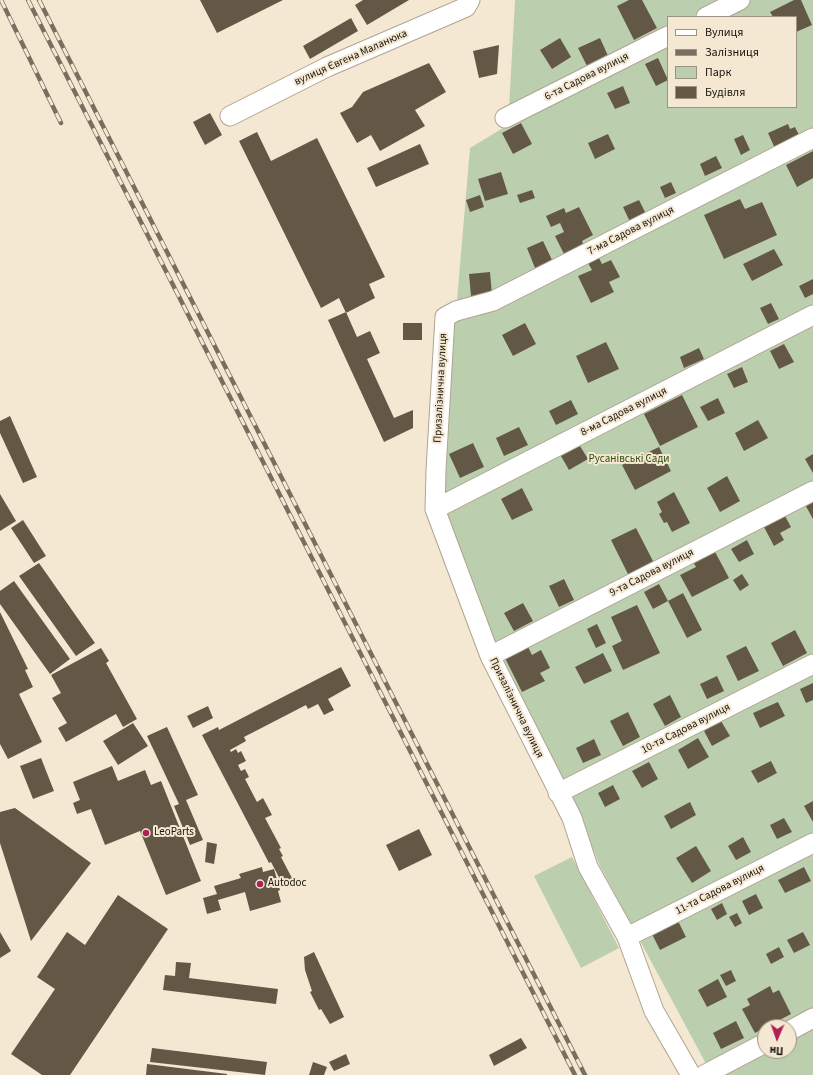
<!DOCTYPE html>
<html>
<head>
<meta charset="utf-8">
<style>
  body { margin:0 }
  #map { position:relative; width:813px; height:1075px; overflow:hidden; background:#f5e8d2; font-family:"Source Sans 3",sans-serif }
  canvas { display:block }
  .legend { position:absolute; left:667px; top:16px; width:130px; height:92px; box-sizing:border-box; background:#f5e8d2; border:1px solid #9d9383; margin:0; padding:5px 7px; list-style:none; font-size:12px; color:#18140d }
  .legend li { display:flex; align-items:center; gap:8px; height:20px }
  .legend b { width:20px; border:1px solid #9d9383 }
  .north { position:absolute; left:757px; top:1019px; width:40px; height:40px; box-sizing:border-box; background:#f5e8d2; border:1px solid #9d9383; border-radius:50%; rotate:182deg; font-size:11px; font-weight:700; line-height:16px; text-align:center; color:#18140d }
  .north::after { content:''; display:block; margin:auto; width:14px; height:18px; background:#af2054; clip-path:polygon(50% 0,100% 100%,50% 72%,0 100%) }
</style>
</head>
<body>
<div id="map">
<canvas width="813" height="1075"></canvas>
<ul class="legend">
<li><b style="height:5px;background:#fff"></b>Вулиця</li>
<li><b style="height:5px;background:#776f61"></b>Залізниця</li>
<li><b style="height:11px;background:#bbcfaf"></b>Парк</li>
<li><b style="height:11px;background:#635846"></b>Будівля</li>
</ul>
<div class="north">Пн</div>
</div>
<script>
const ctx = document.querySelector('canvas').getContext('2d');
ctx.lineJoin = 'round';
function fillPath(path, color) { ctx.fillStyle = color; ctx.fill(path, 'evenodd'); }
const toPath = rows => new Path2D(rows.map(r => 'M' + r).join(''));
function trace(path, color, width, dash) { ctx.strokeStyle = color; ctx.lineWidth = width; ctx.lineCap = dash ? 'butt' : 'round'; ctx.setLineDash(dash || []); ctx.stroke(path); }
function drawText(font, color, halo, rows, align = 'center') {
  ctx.font = font + ' "Source Sans 3",sans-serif'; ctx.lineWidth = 4; ctx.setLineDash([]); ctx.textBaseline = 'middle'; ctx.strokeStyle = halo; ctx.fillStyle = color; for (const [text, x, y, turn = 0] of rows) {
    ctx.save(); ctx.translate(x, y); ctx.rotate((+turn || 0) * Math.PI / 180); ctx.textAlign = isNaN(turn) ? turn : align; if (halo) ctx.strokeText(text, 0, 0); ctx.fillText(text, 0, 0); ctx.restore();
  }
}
const green = toPath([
  [515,0,813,0,813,1075,712,1075,600,866,568,788,499,651,446,516,450,509,441,487,470,148,508,125],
  [668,17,796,17,796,107,668,107],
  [765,1027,789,1027,789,1051,765,1051],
  [572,857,619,948,581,968,534,876]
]);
const building = toPath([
  [200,0,283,0,217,33],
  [363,0,409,0,367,25,355,5],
  [629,0,642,0,657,28,634,40,617,6],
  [794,0,801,0,812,25,796,32,796,17,773,17,770,12],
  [351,18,358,31,310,59,303,46],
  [560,38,571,57,552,69,540,50],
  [600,38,609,58,588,68,578,48],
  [499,45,497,74,479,78,473,51],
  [658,58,668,80,656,86,645,64],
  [429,63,446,92,415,110,425,126,380,151,371,135,357,143,340,113,352,107,363,92],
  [623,86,630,103,615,109,607,93],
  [210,113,222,135,205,145,193,122],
  [521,123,532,144,513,154,502,133],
  [788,124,790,129,795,127,802,141,777,153,768,133],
  [257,132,271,161,317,138,385,277,369,284,375,298,346,313,339,298,321,308,239,141],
  [608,134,615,149,595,159,588,143],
  [743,135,750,150,741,155,734,139],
  [420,144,429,164,376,187,367,168],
  [813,151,813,178,797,187,786,165],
  [716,156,722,168,705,176,700,164],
  [501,172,508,194,485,201,478,179],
  [671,182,676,193,665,198,660,187],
  [532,190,535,198,520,203,517,195],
  [480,195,484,207,470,212,466,200],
  [740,199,745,209,762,202,777,235,724,259,704,215],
  [639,200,647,216,631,224,623,207],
  [579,207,593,235,582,241,585,249,566,258,555,236,564,232,560,223,551,227,546,216,564,208,566,213],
  [543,241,552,260,535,268,527,248],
  [774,249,783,265,752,281,743,264],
  [599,258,602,264,611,260,620,277,609,282,614,292,591,303,578,276,592,270,588,263],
  [490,272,492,295,471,296,469,274],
  [813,279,813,294,805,298,799,286],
  [771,303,779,319,768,324,760,308],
  [346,312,357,337,370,331,380,353,367,359,394,418,413,410,413,428,384,442,328,320],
  [403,323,422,323,422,340,403,340],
  [525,323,536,344,513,356,502,335],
  [606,342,619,369,588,383,576,356],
  [784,344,794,362,779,369,770,351],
  [699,348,704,359,684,368,680,357],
  [742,367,748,382,734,388,727,374],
  [682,395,698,427,660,446,644,414],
  [718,398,725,413,708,421,700,407],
  [571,400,578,414,556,425,549,411],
  [10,416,37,477,23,483,0,433,0,421],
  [758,420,768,438,744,451,735,433],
  [519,427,528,445,504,456,496,438],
  [473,443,484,467,460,478,449,454],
  [580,446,588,459,569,470,561,456],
  [659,447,671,471,635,490,622,465],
  [813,454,813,473,805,459],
  [727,476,740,501,720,512,707,488],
  [522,488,533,510,512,520,501,499],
  [674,492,690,523,672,532,667,522,664,523,659,514,662,512,657,502],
  [0,494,16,521,0,531],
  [813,495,813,519,803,501],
  [785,516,791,527,780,533,784,540,774,546,764,527],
  [23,520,46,556,34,563,11,528],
  [636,528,654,563,629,576,611,540],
  [747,540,754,554,739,562,731,549],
  [713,548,729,578,692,597,680,575,696,567,692,560],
  [39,563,95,643,76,656,19,576],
  [742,574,749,585,740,591,733,580],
  [564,579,574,600,559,607,549,586],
  [14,581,70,659,50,674,0,604,0,591],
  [659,584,668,601,683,593,702,630,687,638,668,601,653,609,644,592],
  [523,603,533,621,514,631,504,613],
  [637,605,660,653,623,670,612,646,622,641,611,617],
  [0,612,28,669,25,670,33,687,19,694,42,742,8,759,0,744],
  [597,624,606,643,596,648,587,629],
  [795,630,807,653,783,666,771,643],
  [746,646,759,671,738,681,726,656],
  [528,647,532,655,541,650,550,668,540,673,545,681,522,692,505,658],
  [101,648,109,661,106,663,137,719,123,727,116,714,66,742,58,728,67,723,52,698,61,693,51,675],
  [603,653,612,671,584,684,575,667],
  [341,667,351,686,328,699,334,710,324,715,318,704,308,709,306,705,244,737,246,741,230,750,231,752,236,749,238,753,241,751,246,761,238,765,241,771,245,769,249,777,245,779,257,802,263,798,272,815,265,818,281,848,279,849,283,856,281,857,293,880,283,885,271,862,269,863,202,735,218,727,219,730],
  [717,676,724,691,707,699,700,684],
  [813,683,813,700,806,703,800,689],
  [670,695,681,717,665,726,653,704],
  [778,702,785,716,760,728,753,713],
  [208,706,213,718,193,728,187,716],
  [628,712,640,737,623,746,610,721],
  [721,721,730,736,712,746,704,731],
  [133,723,148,746,118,765,103,741],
  [167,727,198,795,186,800,203,840,190,845,174,806,179,804,147,736],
  [698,738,709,757,688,769,678,750],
  [594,739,601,755,583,763,576,748],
  [41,758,54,791,33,799,20,766],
  [771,761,777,773,758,783,751,771],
  [649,762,658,779,642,788,632,771],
  [112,766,118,781,145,770,151,785,161,781,201,881,166,895,140,831,105,845,91,809,77,814,73,803,80,800,73,782],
  [613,785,620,799,605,807,598,793],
  [813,801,813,822,804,806],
  [690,802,696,815,671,829,664,816],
  [15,808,91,863,31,941,0,843,0,812],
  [784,818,792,832,777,839,770,825],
  [419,829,432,855,399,871,386,845],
  [743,837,751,852,736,860,728,846],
  [207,842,217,844,214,864,205,862],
  [696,846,711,871,692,883,676,858],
  [262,867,263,872,274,869,280,890,278,891,281,902,250,911,245,892,218,900,221,910,207,914,203,898,217,894,214,886,241,878,239,874],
  [804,867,811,881,785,893,778,880],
  [756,894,763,908,749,915,742,901],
  [118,895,168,929,70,1075,42,1075,11,1054,55,989,37,977,67,932,85,945],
  [722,903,727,914,717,920,711,909],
  [737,913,742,923,735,927,729,917],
  [677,919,686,937,660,950,651,932],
  [0,932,11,951,0,958],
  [803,932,810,945,794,953,787,940],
  [779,947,784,957,771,964,766,954],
  [314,952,344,1017,330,1024,321,1009,319,1010,310,992,312,991,305,970,304,957],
  [176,962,191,963,189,978,278,989,276,1004,163,990,165,975,175,976],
  [731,970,736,981,726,986,720,975],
  [718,979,727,997,707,1007,698,990],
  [770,986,773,993,779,990,791,1014,755,1033,742,1009,750,1005,747,999],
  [736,1021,744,1038,721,1049,713,1033],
  [521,1038,527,1048,494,1066,489,1055],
  [152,1048,267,1062,265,1075,150,1062],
  [346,1054,350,1064,334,1071,329,1062],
  [313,1062,327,1067,324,1075,309,1075],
  [147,1064,227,1074,227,1075,146,1075]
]);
const minor = toPath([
  [706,17,740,0],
  [230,116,327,67,466,7,470,0],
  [505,118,668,36],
  [435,509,813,315],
  [490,656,813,491],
  [558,793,813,664],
  [627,937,813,843],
  [789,1031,813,1018],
  [691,1075,654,1011,627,937,588,867,572,818,490,656,435,509,436,470,445,317,456,311,493,301,813,138],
  [704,1075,765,1043]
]);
const rail = toPath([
  [1,0,61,123],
  [28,0,575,1075],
  [39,0,585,1075]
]);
const markers = [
  [146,833,4,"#af2054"],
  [260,884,4,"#af2054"]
];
const streetNames = [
  ["вулиця Євгена Маланюка",351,58,-24],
  ["6-та Садова вулиця",587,77,-27],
  ["7-ма Садова вулиця",631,231,-27],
  ["Призалізнична вулиця",441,388,-87],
  ["8-ма Садова вулиця",624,412,-27],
  ["9-та Садова вулиця",652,573,-27],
  ["Призалізнична вулиця",516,708,64],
  ["10-та Садова вулиця",686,729,-27],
  ["11-та Садова вулиця",720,890,-27]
];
const parkNames = [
  ["Русанівські Сади",629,460]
];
const poiNames = [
  ["LeoParts",154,833],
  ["Autodoc",268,884]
];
fillPath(green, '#bbcfaf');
fillPath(building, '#635846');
trace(minor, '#b0a490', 21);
trace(minor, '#fff', 19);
trace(rail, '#776f61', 4.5);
trace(rail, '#f5e8d2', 3, [9]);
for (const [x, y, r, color] of markers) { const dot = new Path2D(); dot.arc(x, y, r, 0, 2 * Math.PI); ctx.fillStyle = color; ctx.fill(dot); trace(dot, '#f5e8d2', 1.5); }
drawText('11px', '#18140d', '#f5e8d2', streetNames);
drawText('11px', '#2b4f09', '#f5e8d2', parkNames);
drawText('11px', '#18140d', '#f5e8d2', poiNames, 'left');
</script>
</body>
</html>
